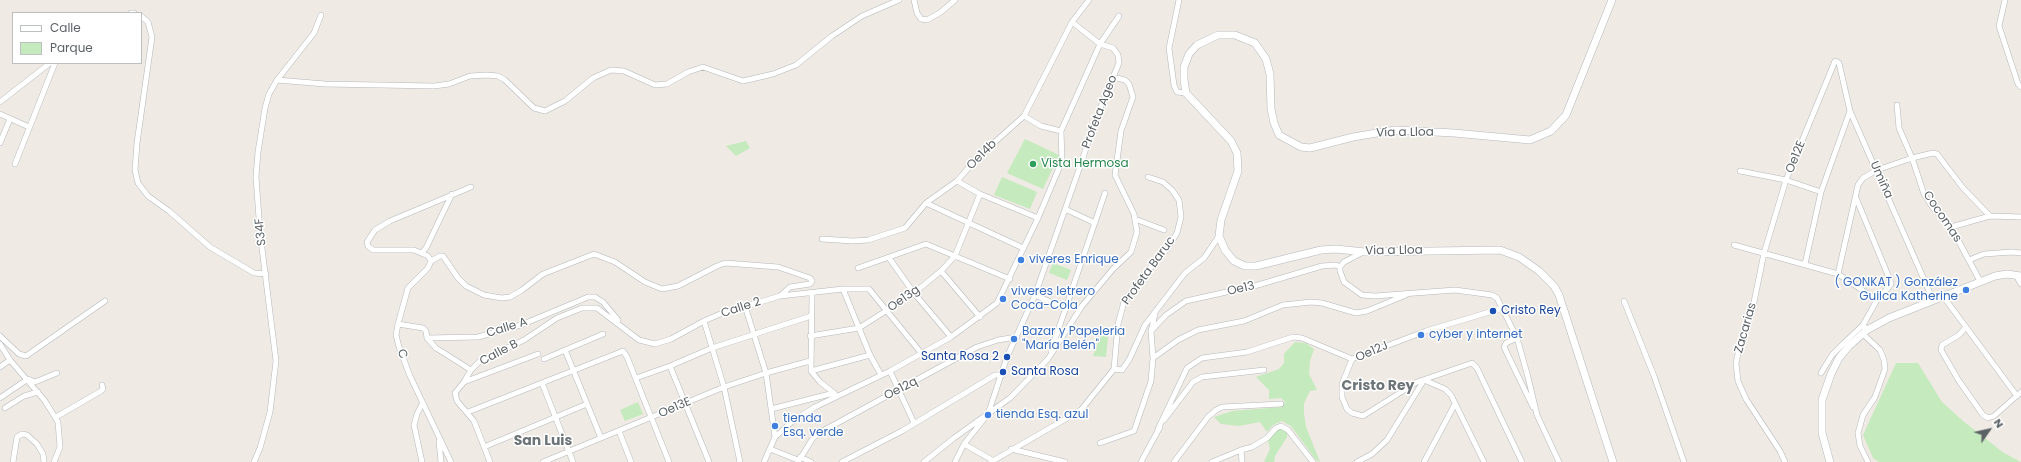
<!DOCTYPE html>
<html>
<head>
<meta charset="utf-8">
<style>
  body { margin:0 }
  #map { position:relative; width:2021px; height:462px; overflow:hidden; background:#efeae3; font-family:Poppins,sans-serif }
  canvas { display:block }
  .legend { position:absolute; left:12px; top:12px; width:130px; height:52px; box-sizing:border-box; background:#fff; border:1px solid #bdc0c1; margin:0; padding:5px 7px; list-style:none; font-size:12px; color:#5b6265 }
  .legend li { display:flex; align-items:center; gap:8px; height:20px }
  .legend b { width:20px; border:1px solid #bdc0c1 }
  .north { position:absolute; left:1969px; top:410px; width:40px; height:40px; -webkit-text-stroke:3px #fff; paint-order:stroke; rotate:56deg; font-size:11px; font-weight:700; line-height:16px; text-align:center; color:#5b6265 }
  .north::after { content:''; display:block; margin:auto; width:14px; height:18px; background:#5b6265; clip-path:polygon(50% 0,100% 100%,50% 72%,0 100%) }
</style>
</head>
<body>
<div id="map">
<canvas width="2021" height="462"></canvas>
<ul class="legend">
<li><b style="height:5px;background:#fff"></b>Calle</li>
<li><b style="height:11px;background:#c5eabd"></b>Parque</li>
</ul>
<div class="north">N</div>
</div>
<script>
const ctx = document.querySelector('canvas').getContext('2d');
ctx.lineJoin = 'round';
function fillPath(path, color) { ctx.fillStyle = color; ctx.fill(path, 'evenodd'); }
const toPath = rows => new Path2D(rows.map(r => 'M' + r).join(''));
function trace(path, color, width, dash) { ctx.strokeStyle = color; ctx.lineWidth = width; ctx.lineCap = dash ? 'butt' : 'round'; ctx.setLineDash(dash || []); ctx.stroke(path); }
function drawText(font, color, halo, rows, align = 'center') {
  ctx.font = font + ' Poppins,sans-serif'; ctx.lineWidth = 3; ctx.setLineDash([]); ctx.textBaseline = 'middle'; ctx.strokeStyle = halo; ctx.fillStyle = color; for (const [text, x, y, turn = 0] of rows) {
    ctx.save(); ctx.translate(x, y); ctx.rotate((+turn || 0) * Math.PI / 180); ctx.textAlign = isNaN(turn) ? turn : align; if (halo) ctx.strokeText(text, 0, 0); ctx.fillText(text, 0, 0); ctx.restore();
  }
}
const green = toPath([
  [1025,139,1059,155,1043,189,1007,173],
  [746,141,750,148,736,156,726,146],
  [1002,177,1037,192,1030,209,994,195],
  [1053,263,1071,270,1067,280,1049,273],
  [1101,334,1108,337,1106,357,1093,356],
  [1295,342,1306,343,1314,349,1310,361,1309,374,1317,390,1310,391,1304,403,1304,413,1306,427,1320,462,1316,460,1291,426,1282,421,1273,425,1267,432,1260,422,1239,426,1221,424,1214,417,1232,411,1282,407,1285,402,1281,398,1269,399,1269,390,1256,377,1279,369,1284,363,1284,354],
  [1896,363,1918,363,1942,402,1963,421,2004,453,2021,462,1879,462,1873,458,1863,435],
  [638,402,643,414,625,421,620,410],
  [1278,429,1282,429,1287,433,1287,437,1275,456,1274,462,1264,462,1270,449,1268,440]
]);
const minor = toPath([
  [914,0,917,13,921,19,927,20,941,12,955,0],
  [1179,0,1169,48,1174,85,1177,92,1186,93],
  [2005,0,1999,26,2018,84,2021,87],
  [131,13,134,13],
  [141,16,148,22,152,37,137,143,135,170,138,183,148,196,169,211,210,247,254,273,266,274],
  [277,80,325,84,434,86,449,84,470,76,487,75,498,76,505,80,534,108,545,111,565,101,593,78,611,70,624,71,655,85,667,84,688,72,703,67,743,81,773,74,796,65,832,36,862,16,899,0],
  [0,102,50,63],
  [1897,105,1899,128,1912,158,1924,194,1933,208,1951,227,1980,281],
  [0,114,29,127],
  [1024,116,1041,126,1061,131],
  [0,143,10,119],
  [15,164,55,63],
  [1740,171,1786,180,1821,192],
  [957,181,980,194,1038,218],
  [926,203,1023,248],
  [1065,209,1095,223],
  [1135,219,1164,230],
  [1951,227,1990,216,2021,217],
  [822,239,853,241,868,240,905,228,926,203,957,181,978,157,1024,116,1072,22,1089,0],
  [1734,245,1838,274,1877,300,1888,288,1891,284,1890,280,1856,198],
  [1363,252,1344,262,1340,267,1340,271,1344,282,1362,295,1375,296,1455,290,1492,295,1497,298,1517,338,1528,377,1537,415,1559,462],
  [422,253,426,248,452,194],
  [889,258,914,293,951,337],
  [1969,260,1984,254,2012,252,2021,253],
  [431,261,440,256,443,256,458,278,466,286,484,295,502,298,510,297,522,290,543,274,594,254,615,262,645,282,662,289,678,286,717,266,725,263,778,267,810,278,812,281,810,284,790,287,780,296],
  [1805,264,1821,192,1850,111],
  [858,268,926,244,1010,279],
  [941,271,980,317],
  [1838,274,1858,185,1863,178,1877,170,1912,158,1933,153,1937,154,1963,188,1990,216],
  [2016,275,2021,284],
  [843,289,870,355,881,375],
  [812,294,811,371,820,382,834,393,836,396],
  [1035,295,1066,309],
  [1943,296,2017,396],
  [1624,301,1654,376,1684,462],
  [745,306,766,373,775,437],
  [1503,308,1426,331,1352,359,1342,384,1342,397,1347,409,1352,413,1363,416,1417,382,1472,363,1477,368,1522,462],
  [704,321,724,387,740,462],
  [398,324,423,328,426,331,427,338],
  [1863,325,1877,300],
  [1966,327,1959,335,1942,345,1941,350,1959,381,1983,415,1988,418,1994,416,2021,392],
  [1151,331,1166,315,1186,301,1258,285,1322,266,1336,265,1340,267],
  [1863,334,1880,350,1884,360,1885,369,1875,397,1863,415,1858,433,1860,446,1868,462],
  [0,336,19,354,26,356,105,301],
  [810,336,859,328,914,293,941,271,955,256,980,194],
  [1517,338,1506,343,1504,347,1533,407],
  [0,344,10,360,45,401,58,422,60,447,54,462],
  [565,350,601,438],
  [1051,351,1105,193],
  [1153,358,1178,340,1198,330,1244,321,1283,305,1311,302,1322,303,1356,313,1367,311,1406,295],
  [544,359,603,334],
  [670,366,709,462],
  [0,367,10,360],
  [1114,369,1122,370,1129,360,1145,325,1185,273,1204,258,1219,236],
  [471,370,436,348,427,338,478,337,521,325,588,297,595,297,603,302,618,320],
  [811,371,870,355],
  [890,371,914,423],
  [1821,373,1832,355,1844,343,1863,325,1867,330],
  [636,378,670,366,712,348,811,316],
  [1424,380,1445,389,1451,395,1484,462],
  [464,382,471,370,480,361,524,340,557,318,582,308,597,308,639,340,655,344,671,339,704,321,720,314,780,296,843,289,869,289,922,354],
  [542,383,573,462],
  [0,398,28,379,35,382,57,373],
  [5,408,24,396,38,392],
  [771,409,834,393],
  [468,412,623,351,627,357,669,462],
  [56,417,101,391,103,389,102,385],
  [1164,420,1193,382,1202,377,1264,370],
  [1158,429,1187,368,1202,358,1247,352,1293,337,1302,338,1352,359],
  [619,431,631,462],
  [439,441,441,462],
  [1100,443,1134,431,1151,381,1153,358,1151,331,1155,314],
  [964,444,992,460],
  [484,447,587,404],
  [770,449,798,460],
  [1011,449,1065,462],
  [800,457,811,462],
  [13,462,17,437,22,434,27,435,37,444,43,454,44,462],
  [254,462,260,448,270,412,276,361,260,232,256,177,258,152,265,108,269,94,277,80,314,33,321,15],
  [422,462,414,425,417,414,422,404],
  [451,462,410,376,399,347,396,335,398,324,408,288,428,268,431,261,428,256,414,250,373,250,368,246,367,242,375,230,390,221,471,187],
  [490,462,474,421,457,401,455,393,464,382,538,354],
  [543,462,724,387,766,373,810,361],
  [764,462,775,437,794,420,815,407,890,371,951,337,997,303,1038,218,1062,161,1061,131,1100,44,1119,16],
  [798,462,813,438,819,433,977,347,998,340,1017,337],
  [842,462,902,431,995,375,1002,375],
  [924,462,954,438,1010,398,1048,359,1082,306,1113,269,1131,252,1137,232,1134,214,1115,175,1121,131,1133,97,1129,84,1125,80,1113,77],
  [955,462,964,444,988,414,1007,357,1035,295,1083,158,1092,128,1119,63,1118,55,1113,48,1100,44,1072,22],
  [991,462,1081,410,1114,369,1118,324,1124,302,1144,275,1167,249,1177,233,1181,217,1179,200,1172,190,1163,182,1148,177],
  [1141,462,1160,427],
  [1174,462,1208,417,1216,410,1222,407,1281,404],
  [1212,462,1241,450],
  [1242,462,1241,450,1252,447,1267,438,1276,428,1281,426,1288,430,1313,462],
  [1357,462,1372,454,1387,440,1424,380],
  [1424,462,1455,404],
  [1785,462,1780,451,1746,399,1738,381,1736,363,1740,344,1752,312,1764,253,1786,180,1835,61,1839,63,1850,111,1933,300]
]);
const tertiary = toPath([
  [1612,0,1566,115,1551,131,1530,140,1454,133,1395,130,1353,137,1310,148,1301,147,1279,135,1274,123,1271,109,1270,74,1266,59,1255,43,1235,35,1218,35,1197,45,1189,54,1184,67,1184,80,1186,93,1231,141,1237,153,1238,171,1221,220,1219,236,1225,250,1234,261,1245,266,1256,266,1321,250,1336,249,1365,252,1500,250,1519,257,1539,271,1554,286,1559,295,1613,462],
  [1830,462,1822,433,1822,400,1831,374,1839,358,1849,346,1867,330,1889,318,1995,276,2007,274,2021,276]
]);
const markers = [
  [1033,164,4,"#2e9e5b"],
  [1021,260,4,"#3f7fe0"],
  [1966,290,4,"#3f7fe0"],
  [1003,299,4,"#3f7fe0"],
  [1493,311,4,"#1a4fb4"],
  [1421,335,4,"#3f7fe0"],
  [1014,339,4,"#3f7fe0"],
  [1007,357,4,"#1a4fb4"],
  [1003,372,4,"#1a4fb4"],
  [988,415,4,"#3f7fe0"],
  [775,426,4,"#3f7fe0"]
];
const streetNames = [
  ["Profeta Ageo",1100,112,-69],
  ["Vía a Lloa",1405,133,-1],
  ["Oe14b",982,155,-45],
  ["Oe12E",1796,157,-68],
  ["Umiña",1881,180,66],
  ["Cocomas",1942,217,56],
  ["S34F",261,232,-96],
  ["Via a Lloa",1394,251,-1],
  ["Profeta Baruc",1149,271,-54],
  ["Oe13",1241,289,-13],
  ["Oe13g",904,299,-35],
  ["Calle 2",741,308,-18],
  ["Calle A",507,328,-17],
  ["Zacarias",1746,328,-74],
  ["Oe12J",1372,352,-23],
  ["Calle B",499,353,-28],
  ["C",402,354,70],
  ["Oe12q",901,389,-27],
  ["Oe13E",675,408,-23]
];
const leisureNames = [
  ["Vista Hermosa",1041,164]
];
const shopNames = [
  ["viveres Enrique",1029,260],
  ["( GONKAT ) González",1958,283,"right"],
  ["Guilca Katherine",1958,297,"right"],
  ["viveres letrero",1011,292],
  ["Coca-Cola",1011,306],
  ["Bazar y Papeleria",1022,332],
  ["\"María Belén\"",1022,346],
  ["cyber y internet",1429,335],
  ["tienda Esq. azul",996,415],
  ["tienda",783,419],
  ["Esq. verde",783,433]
];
const transitNames = [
  ["Cristo Rey",1501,311],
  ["Santa Rosa 2",999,357,"right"],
  ["Santa Rosa",1011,372]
];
const quarterNames = [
  ["Cristo Rey",1378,386],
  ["San Luis",543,441]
];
fillPath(green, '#c5eabd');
trace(minor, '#b4b8bc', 6);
trace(tertiary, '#b4b8bc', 8);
trace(minor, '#fff', 5);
trace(tertiary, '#fff', 7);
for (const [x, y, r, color] of markers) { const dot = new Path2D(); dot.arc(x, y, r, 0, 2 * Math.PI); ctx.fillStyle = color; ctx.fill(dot); trace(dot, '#fff', 1.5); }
drawText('12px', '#5b6265', '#fff', streetNames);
drawText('12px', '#27864d', '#fff', leisureNames, 'left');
drawText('12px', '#366cbe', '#fff', shopNames, 'left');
drawText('12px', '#164399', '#fff', transitNames, 'left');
drawText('bold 14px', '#6c7477', '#fff', quarterNames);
</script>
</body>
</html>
